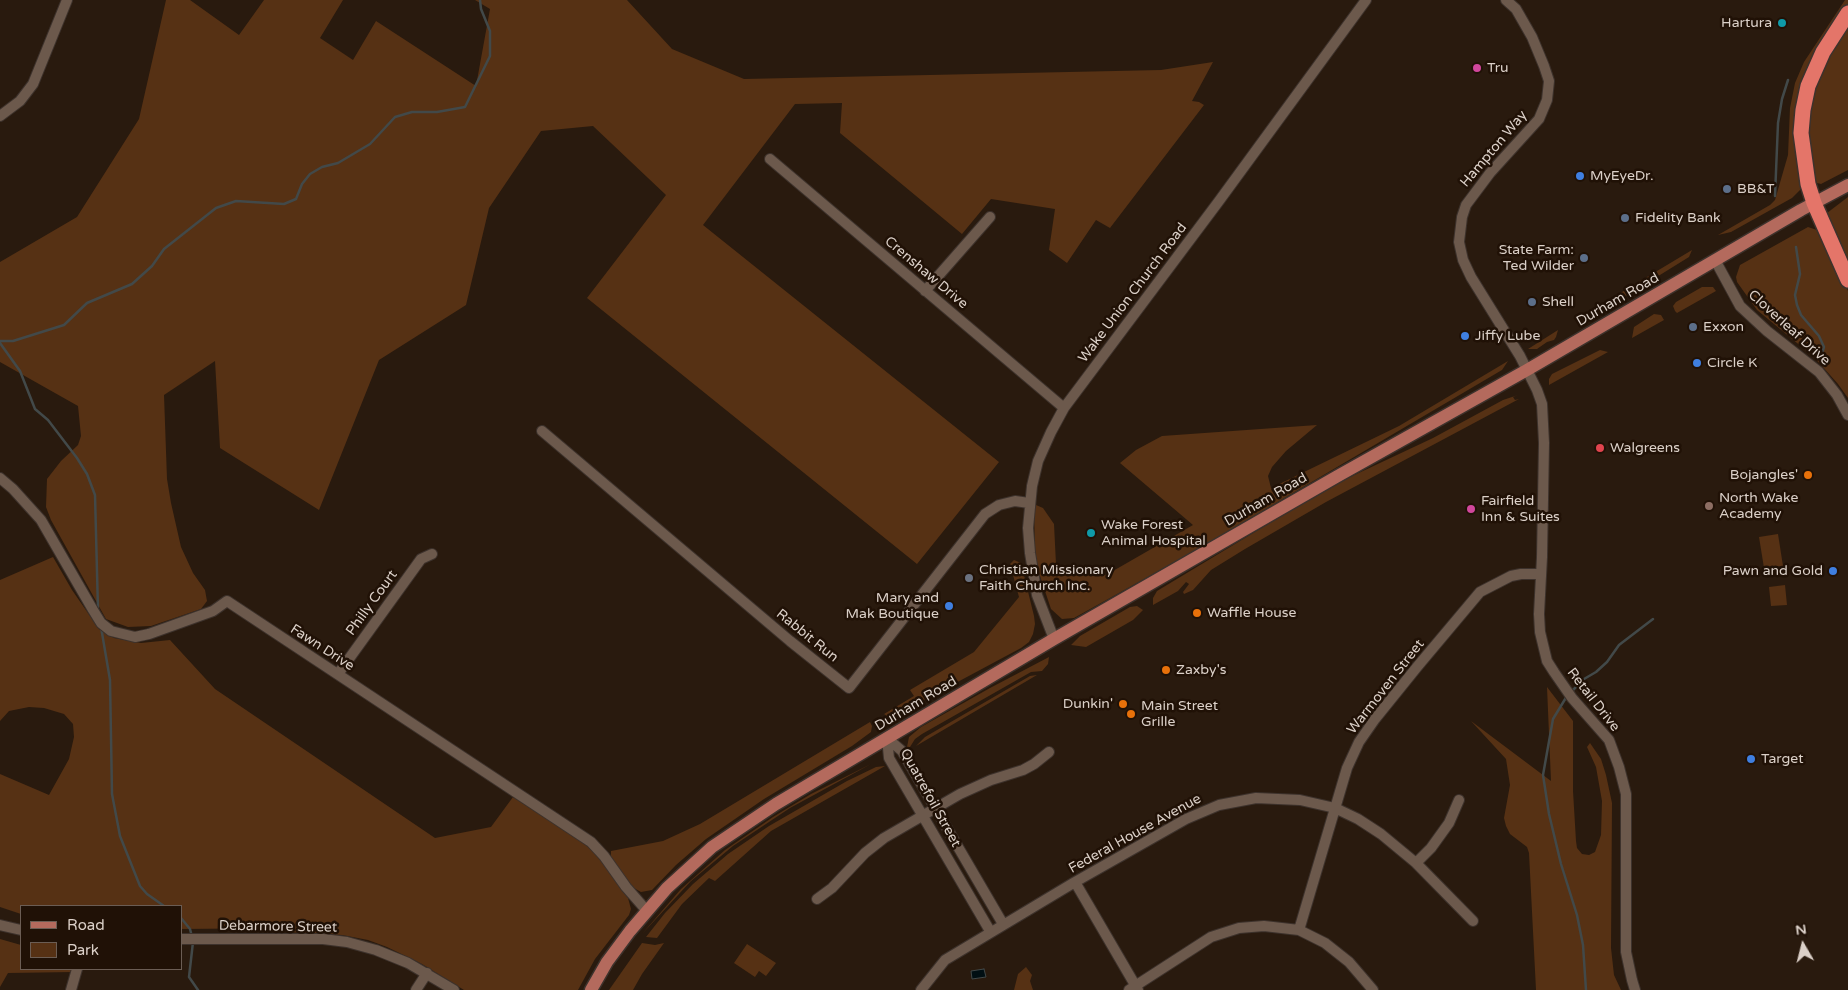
<!DOCTYPE html>
<html>
<head>
<meta charset="utf-8">
<style>
  body { margin:0 }
  #map { position:relative; width:1848px; height:990px; overflow:hidden; background:#291a0e; font-family:"Varela Round",sans-serif }
  canvas { display:block }
  .legend { position:absolute; left:20px; top:905px; width:162px; height:65px; box-sizing:border-box; background:#201106; border:1px solid #6b5d54; margin:0; padding:6px 9px; list-style:none; font-size:15px; color:#dbd0c8 }
  .legend li { display:flex; align-items:center; gap:10px; height:25px }
  .legend b { width:25px; border:1px solid #6b5d54 }
  .north { position:absolute; left:1778px; top:920px; width:50px; height:50px; -webkit-text-stroke:4px #201106; paint-order:stroke; rotate:352deg; font-size:14px; font-weight:700; line-height:20px; text-align:center; color:#dbd0c8 }
  .north::after { content:''; display:block; margin:auto; width:18px; height:22px; background:#dbd0c8; clip-path:polygon(50% 0,100% 100%,50% 72%,0 100%) }
</style>
</head>
<body>
<div id="map">
<canvas width="1848" height="990"></canvas>
<ul class="legend">
<li><b style="height:6px;background:#b46a5d"></b>Road</li>
<li><b style="height:14px;background:#563114"></b>Park</li>
</ul>
<div class="north">N</div>
</div>
<script>
const ctx = document.querySelector('canvas').getContext('2d');
ctx.lineJoin = 'round';
function fillPath(path, color) { ctx.fillStyle = color; ctx.fill(path, 'evenodd'); }
const toPath = rows => new Path2D(rows.map(r => 'M' + r).join(''));
function trace(path, color, width, dash) { ctx.strokeStyle = color; ctx.lineWidth = width; ctx.lineCap = dash ? 'butt' : 'round'; ctx.setLineDash(dash || []); ctx.stroke(path); }
function drawText(font, color, halo, rows, align = 'center') {
  ctx.font = font + ' "Varela Round",sans-serif'; ctx.lineWidth = 5; ctx.setLineDash([]); ctx.textBaseline = 'middle'; ctx.strokeStyle = halo; ctx.fillStyle = color; for (const [text, x, y, turn = 0] of rows) {
    ctx.save(); ctx.translate(x, y); ctx.rotate((+turn || 0) * Math.PI / 180); ctx.textAlign = isNaN(turn) ? turn : align; if (halo) ctx.strokeText(text, 0, 0); ctx.fillText(text, 0, 0); ctx.restore();
  }
}
const green = toPath([
  [166,0,190,0,239,35,264,0,343,0,320,38,353,60,376,21,476,86,490,9,475,0,627,0,672,49,744,79,1161,70,1213,62,1192,101,1199,102,1204,105,1110,228,1096,220,1067,263,1049,250,1055,209,991,199,962,234,840,133,842,103,795,104,703,225,999,462,917,564,587,298,666,195,593,126,541,131,489,208,466,305,379,360,319,510,220,448,215,361,164,395,167,479,171,503,181,547,193,573,205,590,207,601,201,609,151,626,128,627,106,619,51,520,46,507,47,479,61,461,78,445,81,436,78,406,0,362,0,262,77,217,139,119],
  [1845,0,1848,0,1848,5,1816,56,1800,190,1792,198,1731,232,1718,235,1770,205,1775,200,1788,155,1790,108,1795,83,1804,62],
  [1848,19,1848,170,1821,184,1817,183,1813,174,1806,126,1813,81],
  [1848,197,1848,271,1827,213],
  [1808,227,1820,231,1828,244,1848,291,1848,398,1838,384,1814,357,1757,310,1737,282,1736,277,1740,265],
  [1692,250,1689,257,1639,288,1632,286],
  [1702,287,1713,287,1716,291,1677,313,1675,311,1673,306,1676,302],
  [1627,289,1629,294,1603,310,1600,310,1599,306],
  [1654,314,1661,315,1664,320,1632,338,1634,327],
  [1558,330,1556,337,1554,340,1547,342,1537,349,1528,349],
  [1600,350,1608,352,1549,385,1549,379,1552,374],
  [1508,361,1502,370,1191,553,1074,618,1062,619,1051,609,1037,567,1035,551,1034,509,1036,505,1043,508,1054,524,1056,564,1106,575,1193,525,1120,463,1136,450,1162,436,1317,425,1286,451,1272,467,1268,476,1271,488,1399,426],
  [1518,395,1513,397,1515,400,1519,399,1326,502,1245,549,1211,570,1193,590,1184,594,1183,592,1189,584,1186,582,1178,591,1153,605,1153,598,1157,591,1283,515,1348,478,1433,438,1503,400],
  [1778,534,1783,566,1764,568,1759,537],
  [53,557,72,590,99,629,114,638,141,643,170,640,215,689,435,838,491,827,513,797,588,845,597,854,619,885,628,898,631,909,629,915,595,959,578,990,464,990,422,964,387,947,368,940,342,935,289,932,289,928,181,929,181,906,21,906,21,914,0,907,0,774,49,795,69,759,74,737,73,724,64,714,44,708,29,707,9,711,0,721,0,580],
  [1014,560,1021,563,1034,616,1035,624,1033,634,1029,642,1021,648,896,715,887,716,884,714,914,696,910,690,974,652,1019,597,1010,564],
  [1785,585,1787,605,1771,606,1769,587],
  [1137,606,1143,610,1133,620,1086,647,1071,645,1080,636,1130,607],
  [1049,657,1048,664,1042,671,1031,672,922,734,915,739,910,747,907,747,909,737,921,727,990,688],
  [1037,675,916,746,925,737,1030,676],
  [1547,687,1573,721,1573,791,1576,841,1577,848,1582,854,1589,855,1595,852,1601,835,1602,801,1596,767,1587,747,1590,743,1601,759,1606,775,1612,803,1611,948,1614,975,1621,990,1536,990,1529,853,1527,847,1510,834,1506,826,1504,818,1510,785,1506,759,1471,721,1551,781],
  [870,722,872,726,871,732,852,746,764,799,706,839,676,865,652,890,641,892,632,887,611,859,611,851,663,841,700,824],
  [871,764,790,808,733,846,691,881,642,934,681,889,725,850,773,817,811,794],
  [885,766,771,831,715,881,709,878,682,904,657,938,646,937,665,913,693,884,728,854,769,826,847,781,876,767],
  [0,939,21,945,21,969,76,969,74,972,8,973,0,987],
  [642,943,655,945,664,943,642,974,633,990,609,990],
  [747,944,776,963,766,976,759,971,755,977,734,963],
  [1026,967,1032,975,1030,981,1033,990,1014,990,1018,974]
]);
const water = toPath([
  [984,969,986,977,972,979,971,971,984,969]
]);
const stream = toPath([
  [1775,196,1778,123,1782,99,1788,80],
  [1796,247,1800,274,1795,295,1797,305,1801,315,1819,336,1824,347,1821,357],
  [0,341,13,341,64,325,87,303,132,284,152,266,164,249,216,208,236,201,284,204,296,199,302,184,310,174,322,167,338,163,370,144,395,117,412,112,437,112,465,107,490,56,490,31,481,9,480,0],
  [0,343,20,371,35,409,48,420,77,458,87,474,95,495,98,610],
  [101,627,110,680,112,794,120,836,140,886,147,894,164,906],
  [1571,692,1584,679,1596,672,1607,662,1619,645,1653,619],
  [1567,696,1553,719,1543,775,1549,814,1561,864,1577,915,1583,945,1586,990],
  [181,918,190,929,192,937],
  [193,942,189,977,198,990]
]);
const minor = toPath([
  [1506,0,1516,9,1532,37,1544,66,1549,81,1547,100,1539,119,1490,173,1466,205,1462,217,1459,242,1463,260,1471,277,1520,356,1537,390,1542,404,1544,443,1542,557,1539,614,1540,632,1547,661,1554,672,1572,698,1609,740,1619,767,1626,794,1626,952,1632,980,1635,990],
  [0,116,20,101,33,84,67,0],
  [770,159,1064,408],
  [1715,260,1740,306,1767,331,1819,372,1837,395,1848,415],
  [925,291,990,217],
  [542,431,790,641,849,688,985,514,999,505,1015,501,1029,503],
  [0,478,13,489,41,520,93,610,101,623,111,631,135,637,149,634,213,611,227,601,591,842,604,856,626,887,647,911],
  [1054,639,1037,595,1030,553,1028,528,1032,486,1038,461,1051,432,1064,408,1219,201,1366,0],
  [338,674,421,559,432,554],
  [887,738,889,758,990,931],
  [887,738,902,751,1003,924],
  [1416,863,1431,848,1449,823,1459,800],
  [1075,882,1138,990],
  [817,899,832,888,865,853,884,838,960,794,991,780,1023,770,1034,764,1049,752],
  [0,925,21,930],
  [1299,930,1347,768,1359,742,1375,719,1417,667,1480,592,1511,576,1521,574,1541,574],
  [181,939,323,939,347,942,376,950,408,963,454,990],
  [71,990,77,969],
  [416,990,427,973],
  [921,990,945,960,1075,882,1186,819,1219,805,1256,798,1300,800,1335,808,1358,819,1381,834,1416,863,1473,921],
  [1129,990,1211,937,1239,928,1264,926,1299,930,1325,943,1349,962,1373,990]
]);
const major = toPath([
  [591,990,607,962,630,931,667,888,712,847,776,804,1054,639,1336,477,1527,370,1801,210,1848,185]
]);
const highway = toPath([
  [1848,13,1823,52,1808,86,1803,110,1801,133,1808,184,1814,203,1848,280]
]);
const markers = [
  [1782,23,5,"#0f9aa8"],
  [1477,68,5,"#d1479c"],
  [1580,176,5,"#3f7fe0"],
  [1727,189,5,"#5c6f8a"],
  [1625,218,5,"#5c6f8a"],
  [1584,258,5,"#5c6f8a"],
  [1532,302,5,"#5c6f8a"],
  [1693,327,5,"#5c6f8a"],
  [1465,336,5,"#3f7fe0"],
  [1697,363,5,"#3f7fe0"],
  [1600,448,5,"#e0444e"],
  [1808,475,5,"#e8710a"],
  [1709,506,5,"#8d6e63"],
  [1471,509,5,"#d1479c"],
  [1091,533,5,"#0f9aa8"],
  [1833,571,5,"#3f7fe0"],
  [969,578,5,"#6b7280"],
  [949,606,5,"#3f7fe0"],
  [1197,613,5,"#e8710a"],
  [1166,670,5,"#e8710a"],
  [1123,704,5,"#e8710a"],
  [1131,714,5,"#e8710a"],
  [1751,759,5,"#3f7fe0"]
];
const poiNames = [
  ["Hartura",1772,23,"right"],
  ["Tru",1487,68],
  ["MyEyeDr.",1590,176],
  ["BB&T",1737,189],
  ["Fidelity Bank",1635,218],
  ["State Farm:",1574,250,"right"],
  ["Ted Wilder",1574,266,"right"],
  ["Shell",1542,302],
  ["Exxon",1703,327],
  ["Jiffy Lube",1475,336],
  ["Circle K",1707,363],
  ["Walgreens",1610,448],
  ["Bojangles'",1798,475,"right"],
  ["North Wake",1719,498],
  ["Academy",1719,514],
  ["Fairfield",1481,501],
  ["Inn & Suites",1481,517],
  ["Wake Forest",1101,525],
  ["Animal Hospital",1101,541],
  ["Christian Missionary",979,570],
  ["Faith Church Inc.",979,586],
  ["Pawn and Gold",1823,571,"right"],
  ["Mary and",939,598,"right"],
  ["Mak Boutique",939,614,"right"],
  ["Waffle House",1207,613],
  ["Zaxby's",1176,670],
  ["Dunkin'",1113,704,"right"],
  ["Main Street",1141,706],
  ["Grille",1141,722],
  ["Target",1761,759]
];
const streetNames = [
  ["Hampton Way",1494,149,-50],
  ["Crenshaw Drive",926,273,40],
  ["Wake Union Church Road",1133,293,-53],
  ["Durham Road",1618,300,-30],
  ["Cloverleaf Drive",1789,328,42],
  ["Durham Road",1266,500,-30],
  ["Philly Court",372,603,-54],
  ["Rabbit Run",807,636,39],
  ["Fawn Drive",322,648,33],
  ["Warmoven Street",1386,687,-52],
  ["Retail Drive",1593,700,52],
  ["Durham Road",916,704,-31],
  ["Quatrefoil Street",930,798,61],
  ["Federal House Avenue",1135,834,-29],
  ["Debarmore Street",278,927,1]
];
fillPath(green, '#563114');
fillPath(water, '#010f13');
trace(water, '#424949', 1);
trace(stream, '#424949', 2.5);
trace(minor, '#3d322c', 12);
trace(major, '#3d322c', 15);
trace(highway, '#3d322c', 18);
trace(minor, '#6c594c', 10);
trace(major, '#b46a5d', 12);
trace(highway, '#e47569', 15);
for (const [x, y, r, color] of markers) { const dot = new Path2D(); dot.arc(x, y, r, 0, 2 * Math.PI); ctx.fillStyle = color; ctx.fill(dot); trace(dot, '#201106', 2); }
drawText('14px', '#dbd0c8', '#201106', poiNames, 'left');
drawText('14px', '#dbd0c8', '#201106', streetNames);
</script>
</body>
</html>
